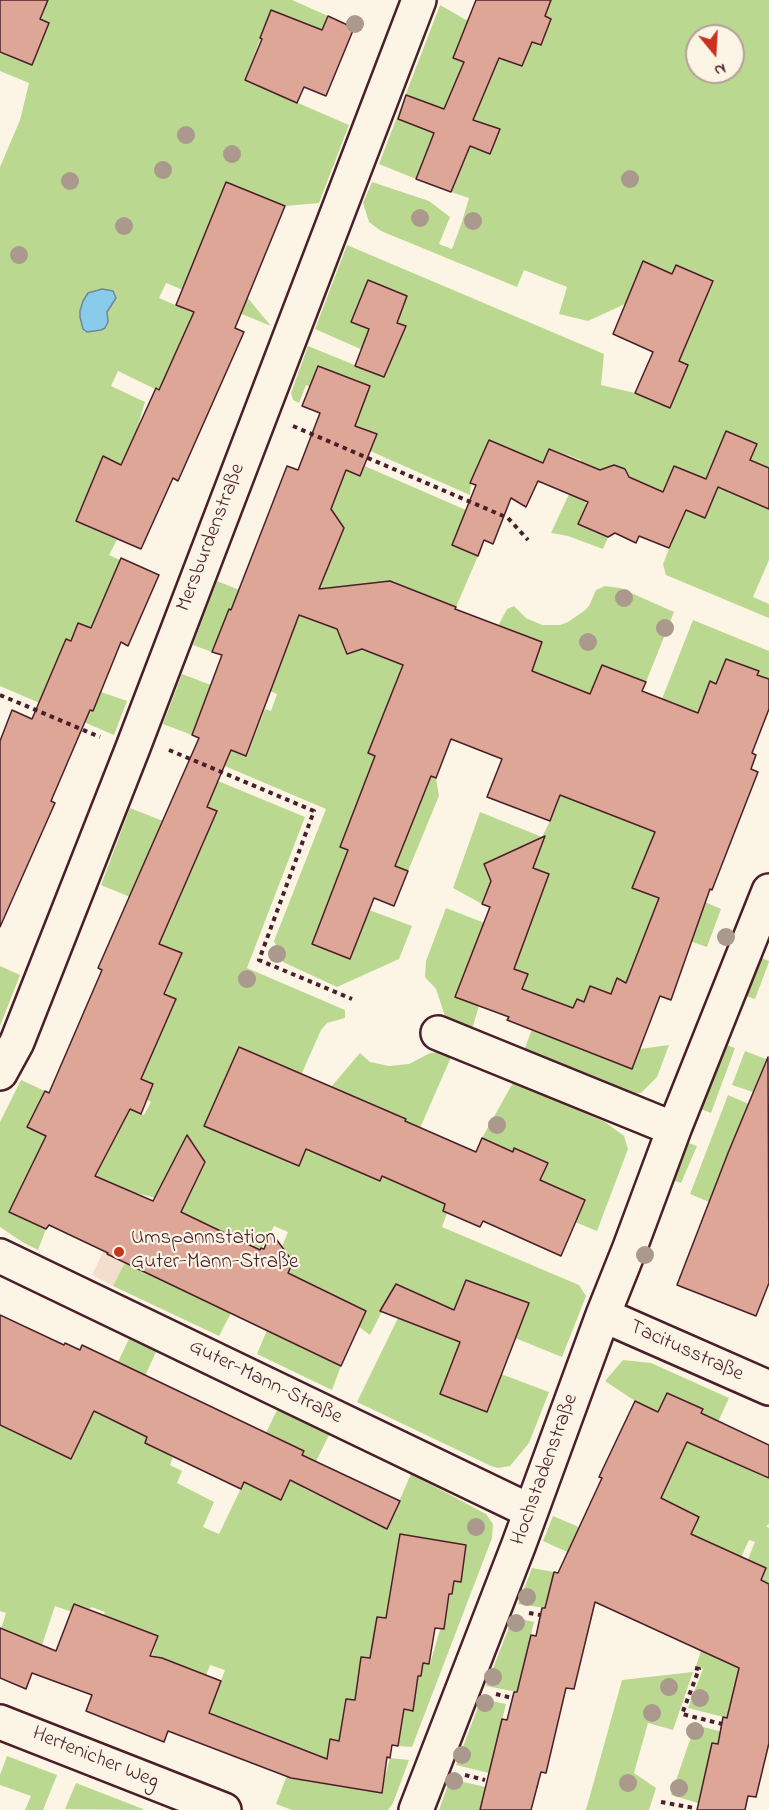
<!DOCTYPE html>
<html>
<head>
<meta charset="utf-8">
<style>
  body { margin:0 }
  #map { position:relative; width:769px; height:1810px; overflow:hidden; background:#fcf5e5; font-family:"Indie Flower",sans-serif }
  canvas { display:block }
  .north { position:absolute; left:685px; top:24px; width:60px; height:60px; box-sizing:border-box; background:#fcf5e5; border:2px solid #b59f9b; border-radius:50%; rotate:162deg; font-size:16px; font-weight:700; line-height:24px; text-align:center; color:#4a1f2b }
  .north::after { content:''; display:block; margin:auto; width:21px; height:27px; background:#c8321e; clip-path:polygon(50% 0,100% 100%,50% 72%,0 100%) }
</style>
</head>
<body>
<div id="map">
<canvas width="769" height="1810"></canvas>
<div class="north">N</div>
</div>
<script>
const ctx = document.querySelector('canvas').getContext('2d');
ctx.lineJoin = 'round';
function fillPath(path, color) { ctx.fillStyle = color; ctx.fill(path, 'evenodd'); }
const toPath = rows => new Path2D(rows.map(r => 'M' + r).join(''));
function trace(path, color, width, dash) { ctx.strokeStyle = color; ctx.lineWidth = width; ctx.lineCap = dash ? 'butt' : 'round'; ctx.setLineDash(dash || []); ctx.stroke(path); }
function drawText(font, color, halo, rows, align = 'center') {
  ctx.font = font + ' "Indie Flower",sans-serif'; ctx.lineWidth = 4.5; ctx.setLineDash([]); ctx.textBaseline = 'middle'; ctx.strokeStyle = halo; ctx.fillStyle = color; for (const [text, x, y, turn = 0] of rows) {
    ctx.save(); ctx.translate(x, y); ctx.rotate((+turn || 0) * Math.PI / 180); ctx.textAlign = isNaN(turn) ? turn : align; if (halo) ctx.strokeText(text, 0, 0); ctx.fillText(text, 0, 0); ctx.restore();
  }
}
const built = toPath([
  [114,1229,136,1239,113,1286,92,1275]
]);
const green = toPath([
  [39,0,292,0,328,16,321,31,271,10,245,80,349,125,319,203,285,206,226,183,247,297,271,326,166,283,159,298,194,313,159,391,118,371,111,386,145,402,137,429,121,465,103,457,76,521,117,540,109,555,120,560,91,629,79,623,71,640,66,639,44,690,93,711,101,692,127,701,114,735,0,686,0,167,20,120,29,83,0,71,0,52,32,65,49,23,40,19],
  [547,0,769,0,769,468,750,461,757,444,726,431,705,481,769,509,769,560,753,597,769,604,769,618,666,575,663,564,685,509,648,491,646,484,629,477,625,469,614,465,605,468,584,498,586,505,578,524,608,537,603,549,568,536,551,533,569,494,581,460,550,449,543,463,489,440,471,483,470,495,370,451,377,434,350,423,346,401,362,407,370,386,318,366,310,387,306,385,299,403,293,400,291,393,308,346,384,377,390,362,315,329,347,245,604,354,601,385,635,393,670,407,688,365,673,358,694,327,713,280,676,265,672,274,643,262,625,304,588,321,559,314,567,287,524,270,517,287,381,231,369,222,363,203,372,182,429,201,450,217,439,244,452,249,462,222,469,198,451,192,470,146,490,154,499,129,444,109,435,129,441,133,424,158,416,179,379,164,440,5,468,21,453,58,493,74,499,58,522,66,532,42,541,45,551,19,545,16,551,2],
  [697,36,733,36,733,72,697,72],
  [344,457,466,510,452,545,478,556,456,607,404,587,428,675,369,752,436,778,439,796,408,871,395,866,416,813,369,858,312,944,350,959,369,910,412,926,399,959,337,987,283,962,274,941,326,809,220,764,226,748,247,756,265,709,271,711,277,694,270,691,294,628,212,652,193,645,217,581,322,623,307,600,331,561,344,528,326,521],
  [605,586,620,588,674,612,646,682,602,665,576,731,656,714,693,620,769,651,769,679,757,675,758,671,726,659,716,684,710,681,698,713,677,705,665,836,633,888,700,915,705,902,721,909,707,947,648,927,626,983,617,979,611,994,591,986,584,1002,577,999,632,1069,640,1049,669,1045,657,1077,641,1093,617,1095,523,1053,543,1000,522,989,527,974,490,960,479,952,472,953,455,996,479,1006,472,1029,451,1024,445,1016,436,989,425,977,426,961,446,908,523,938,549,875,534,868,527,871,513,851,484,864,491,881,482,904,453,888,480,812,542,837,550,821,560,795,532,671,542,642,498,626,507,609,514,606,526,618,542,625,560,625,568,622,584,611,589,606,596,590],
  [182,674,211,685,192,735,163,724],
  [218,781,305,817,247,968,345,1010,345,1018,327,1023,321,1030,302,1073,299,1073,239,1047,214,1103,265,1152,298,1166,306,1149,380,1180,406,1119,331,1087,360,1053,370,1062,389,1066,409,1064,430,1053,438,1052,452,1055,396,1183,432,1198,450,1193,443,1210,447,1213,442,1227,579,1285,586,1296,562,1357,515,1338,529,1303,466,1280,450,1320,405,1302,411,1290,396,1284,370,1335,359,1327,325,1311,333,1295,297,1278,279,1291,292,1263,278,1256,288,1232,274,1226,267,1240,261,1248,248,1277,201,1223,155,1198,136,1193,117,1220,90,1196,30,1168,12,1206,16,1215,46,1229,38,1250,24,1243,0,1227,0,1122,21,1080,45,1091,28,1127,69,1148,102,1162,119,1129,126,1107,144,1115,151,1102,147,1100,153,1084,133,1075,181,954,150,939,217,811,207,807],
  [130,808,163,821,130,897,101,885],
  [759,957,769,961,769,962,755,999,734,992],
  [0,966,20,975,0,1026],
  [715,1041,735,1048,711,1113,701,1109,721,1054],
  [745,1051,766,1059,753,1092,732,1085],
  [514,1081,605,1122,624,1136,628,1149,597,1231,575,1222,540,1180,548,1163,513,1152,482,1138],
  [728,1095,749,1104,746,1112,769,1121,769,1169,728,1153,709,1202,690,1194],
  [677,1139,697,1146,681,1183,673,1180,683,1152],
  [125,1262,231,1313,219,1336,113,1286],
  [398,1318,476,1348,454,1357,440,1394,501,1374,549,1392,529,1443,510,1466,498,1468,491,1466,357,1402],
  [267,1330,341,1366,332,1390,257,1354],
  [129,1339,156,1352,145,1376,132,1370,109,1418,147,1437,145,1443,173,1457,170,1465,182,1471,177,1483,214,1502,203,1527,219,1534,244,1482,281,1499,304,1452,266,1433,277,1410,329,1435,303,1488,387,1529,411,1474,486,1514,493,1524,492,1538,412,1747,398,1746,404,1709,413,1710,418,1676,421,1676,424,1662,430,1664,454,1581,461,1582,466,1545,409,1535,393,1576,386,1619,370,1658,361,1657,355,1700,346,1699,339,1741,331,1739,381,1792,390,1758,409,1760,393,1803,388,1810,292,1810,276,1804,298,1747,209,1712,225,1670,210,1665,200,1692,180,1666,152,1655,158,1636,91,1650,105,1612,91,1607,90,1609,76,1604,72,1612,55,1606,42,1645,1,1629,6,1613,0,1611,0,1364,42,1445,71,1459],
  [623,1360,651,1363,729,1398,705,1450,769,1479,769,1524,766,1526,769,1528,769,1584,761,1580,766,1568,748,1559,755,1542,749,1540,736,1568,709,1543,691,1534,699,1517,694,1514,642,1586,543,1541,553,1516,579,1527,575,1537,651,1448,679,1460,703,1409,668,1393,658,1412,635,1401,605,1381],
  [532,1568,554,1572,545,1608,518,1604],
  [663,1579,769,1690,736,1681,727,1718,688,1708,703,1669,696,1666,701,1651],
  [513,1617,534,1622,517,1692,486,1686],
  [693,1672,673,1730,648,1723,634,1773,656,1788,649,1810,586,1810,622,1680],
  [481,1699,506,1704,489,1773,456,1765],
  [695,1725,723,1732,720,1745,712,1743,698,1803,671,1795],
  [7,1756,57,1775,43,1810,25,1810,31,1796,0,1785,0,1775],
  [450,1779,486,1787,480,1810,439,1810],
  [76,1783,143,1809,143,1810,65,1809]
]);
const water = toPath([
  [102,289,113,291,116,298,107,312,108,322,105,328,101,330,87,332,83,329,80,317,80,311,83,301,88,293,102,289]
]);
const building = toPath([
  [0,0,48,0,40,19,49,23,32,65,0,52,0,0],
  [476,0,551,0,545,16,551,19,541,45,532,42,522,66,499,58,473,120,500,129,490,154,470,146,451,192,416,179,434,133,398,119,406,95,444,109,464,62,453,58,476,0],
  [271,10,322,30,328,16,354,28,326,96,304,87,297,103,245,80,262,39,260,38,271,10],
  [226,182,285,206,235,328,244,332,178,481,173,478,141,549,76,521,103,456,121,465,156,388,159,390,176,352,194,312,176,305,226,182],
  [643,261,672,274,676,265,713,281,679,361,688,365,670,408,635,393,653,352,613,334,643,261],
  [368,280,407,296,397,323,406,326,384,377,355,366,369,329,351,322,368,280],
  [318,366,370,386,355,426,377,434,360,476,346,470,331,509,344,528,319,589,390,581,456,607,455,609,542,642,532,671,590,694,602,665,646,682,642,691,698,713,710,681,716,684,726,659,759,671,757,675,769,679,769,709,752,753,756,755,751,769,758,772,712,890,710,889,671,1000,660,996,632,1069,507,1020,509,1017,455,997,490,907,482,904,491,881,484,864,545,836,533,868,549,874,514,969,528,974,522,989,573,1008,577,999,584,1002,590,986,611,994,617,978,626,983,659,898,632,888,655,832,560,795,550,821,487,797,502,759,451,739,436,778,431,776,395,866,408,871,394,906,374,898,350,959,312,944,348,850,340,847,375,756,368,753,403,665,362,649,347,654,337,629,299,615,246,756,231,750,207,807,217,811,159,944,182,953,164,994,176,999,141,1079,153,1084,141,1114,130,1109,95,1176,153,1201,187,1135,205,1162,181,1212,260,1250,261,1248,264,1249,271,1232,293,1262,288,1273,366,1311,341,1366,107,1254,108,1253,49,1225,46,1229,9,1212,46,1136,27,1127,45,1091,49,1093,102,970,98,968,199,738,192,735,222,655,212,652,229,609,231,610,287,466,298,470,320,413,302,406,318,366],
  [726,431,757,444,750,460,769,468,769,509,718,487,705,518,686,510,669,548,639,536,636,543,615,533,608,537,578,524,588,502,538,481,526,507,511,498,493,544,484,540,478,556,452,545,476,485,470,483,489,440,543,463,549,449,600,470,614,465,625,469,629,477,663,492,674,466,706,479,726,431],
  [121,558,159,575,128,646,121,642,93,711,90,710,51,801,55,803,0,927,0,741,12,710,32,719,66,639,71,641,78,623,91,628,121,558],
  [239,1047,406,1119,405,1121,476,1152,482,1138,513,1152,514,1148,548,1163,540,1180,585,1200,561,1256,483,1221,480,1227,443,1211,445,1204,382,1176,380,1181,306,1149,299,1166,204,1126,239,1047],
  [768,1057,769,1283,756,1316,677,1285,728,1153,768,1057],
  [466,1280,529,1303,487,1412,440,1394,460,1342,380,1311,396,1284,454,1310,466,1280],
  [0,1315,64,1345,65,1343,80,1350,82,1345,304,1451,302,1455,400,1501,387,1529,290,1480,281,1500,244,1482,241,1489,145,1443,147,1437,94,1411,71,1459,0,1425,0,1315],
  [667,1393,703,1409,701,1413,769,1445,769,1478,687,1442,661,1498,699,1517,691,1534,766,1568,761,1580,769,1584,769,1743,756,1797,748,1796,745,1810,697,1810,712,1743,718,1744,723,1717,727,1718,739,1668,595,1602,574,1689,566,1688,546,1773,541,1772,531,1810,480,1810,502,1719,507,1720,514,1692,517,1692,531,1635,536,1636,542,1608,545,1608,554,1572,558,1573,602,1478,599,1477,635,1401,658,1412,667,1393],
  [400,1534,466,1545,461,1582,454,1581,452,1594,449,1594,444,1629,435,1628,429,1664,423,1663,421,1676,418,1676,413,1711,404,1709,398,1746,392,1745,390,1758,387,1757,382,1793,291,1778,168,1731,164,1742,86,1711,92,1695,32,1673,26,1689,0,1678,0,1628,56,1651,74,1604,158,1636,150,1656,162,1658,221,1681,209,1713,327,1759,330,1739,339,1741,346,1699,355,1700,361,1657,370,1658,377,1617,386,1618,400,1534]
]);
const path = toPath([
  [293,426,508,518,528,540],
  [0,695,100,737],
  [169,750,314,811,259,960,352,999],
  [529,1613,540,1615],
  [695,1668,699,1669,682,1714,722,1724],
  [496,1694,512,1698],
  [465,1775,485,1780],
  [661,1802,694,1808]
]);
const street = toPath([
  [438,1033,674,1129],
  [0,1073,17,1042,132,750,419,0],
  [0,1256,530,1511],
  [603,1315,769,1388],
  [0,1722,224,1810],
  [416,1810,519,1544,603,1315,629,1250,674,1129,769,891]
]);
const trees = [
  [355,24],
  [186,135],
  [232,154],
  [163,170],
  [630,179],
  [70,181],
  [420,218],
  [473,221],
  [124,226],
  [19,255],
  [624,598],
  [665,628],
  [588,642],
  [726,937],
  [277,954],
  [247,979],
  [497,1125],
  [645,1255],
  [476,1527],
  [527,1597],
  [516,1623],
  [493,1677],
  [669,1687],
  [700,1698],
  [485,1703],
  [652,1713],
  [695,1731],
  [462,1755],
  [454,1781],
  [628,1783],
  [679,1788]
];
const markers = [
  [119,1252,6,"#c8321e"]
];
const streetNames = [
  ["Mersburdenstraße",212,538,-69],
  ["Tacitusstraße",686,1352,24],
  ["Guter-Mann-Straße",265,1383,26],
  ["Hochstadenstraße",546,1470,-70],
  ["Hertenicher Weg",95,1759,22]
];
const poiNames = [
  ["Umspannstation",131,1240],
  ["Guter-Mann-Straße",131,1264]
];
fillPath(built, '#f3ddcd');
fillPath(green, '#bbd890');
fillPath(water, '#88cce9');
trace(water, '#6f879d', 1.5);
fillPath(building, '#dea696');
trace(building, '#4a1f2b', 1.5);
trace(street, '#4a1f2b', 38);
trace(path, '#4a1f2b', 4, [4.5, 4.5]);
trace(street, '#fcf5e5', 33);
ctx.fillStyle = '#aa998c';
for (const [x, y] of trees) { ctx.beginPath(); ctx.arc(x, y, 9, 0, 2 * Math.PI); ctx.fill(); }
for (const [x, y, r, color] of markers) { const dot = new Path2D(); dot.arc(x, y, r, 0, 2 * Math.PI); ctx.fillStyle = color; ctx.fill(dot); trace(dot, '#fcf5e5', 2); }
drawText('21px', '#4a1f2b', '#fcf5e5', streetNames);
drawText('21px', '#4a1f2b', '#fcf5e5', poiNames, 'left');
</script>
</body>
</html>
